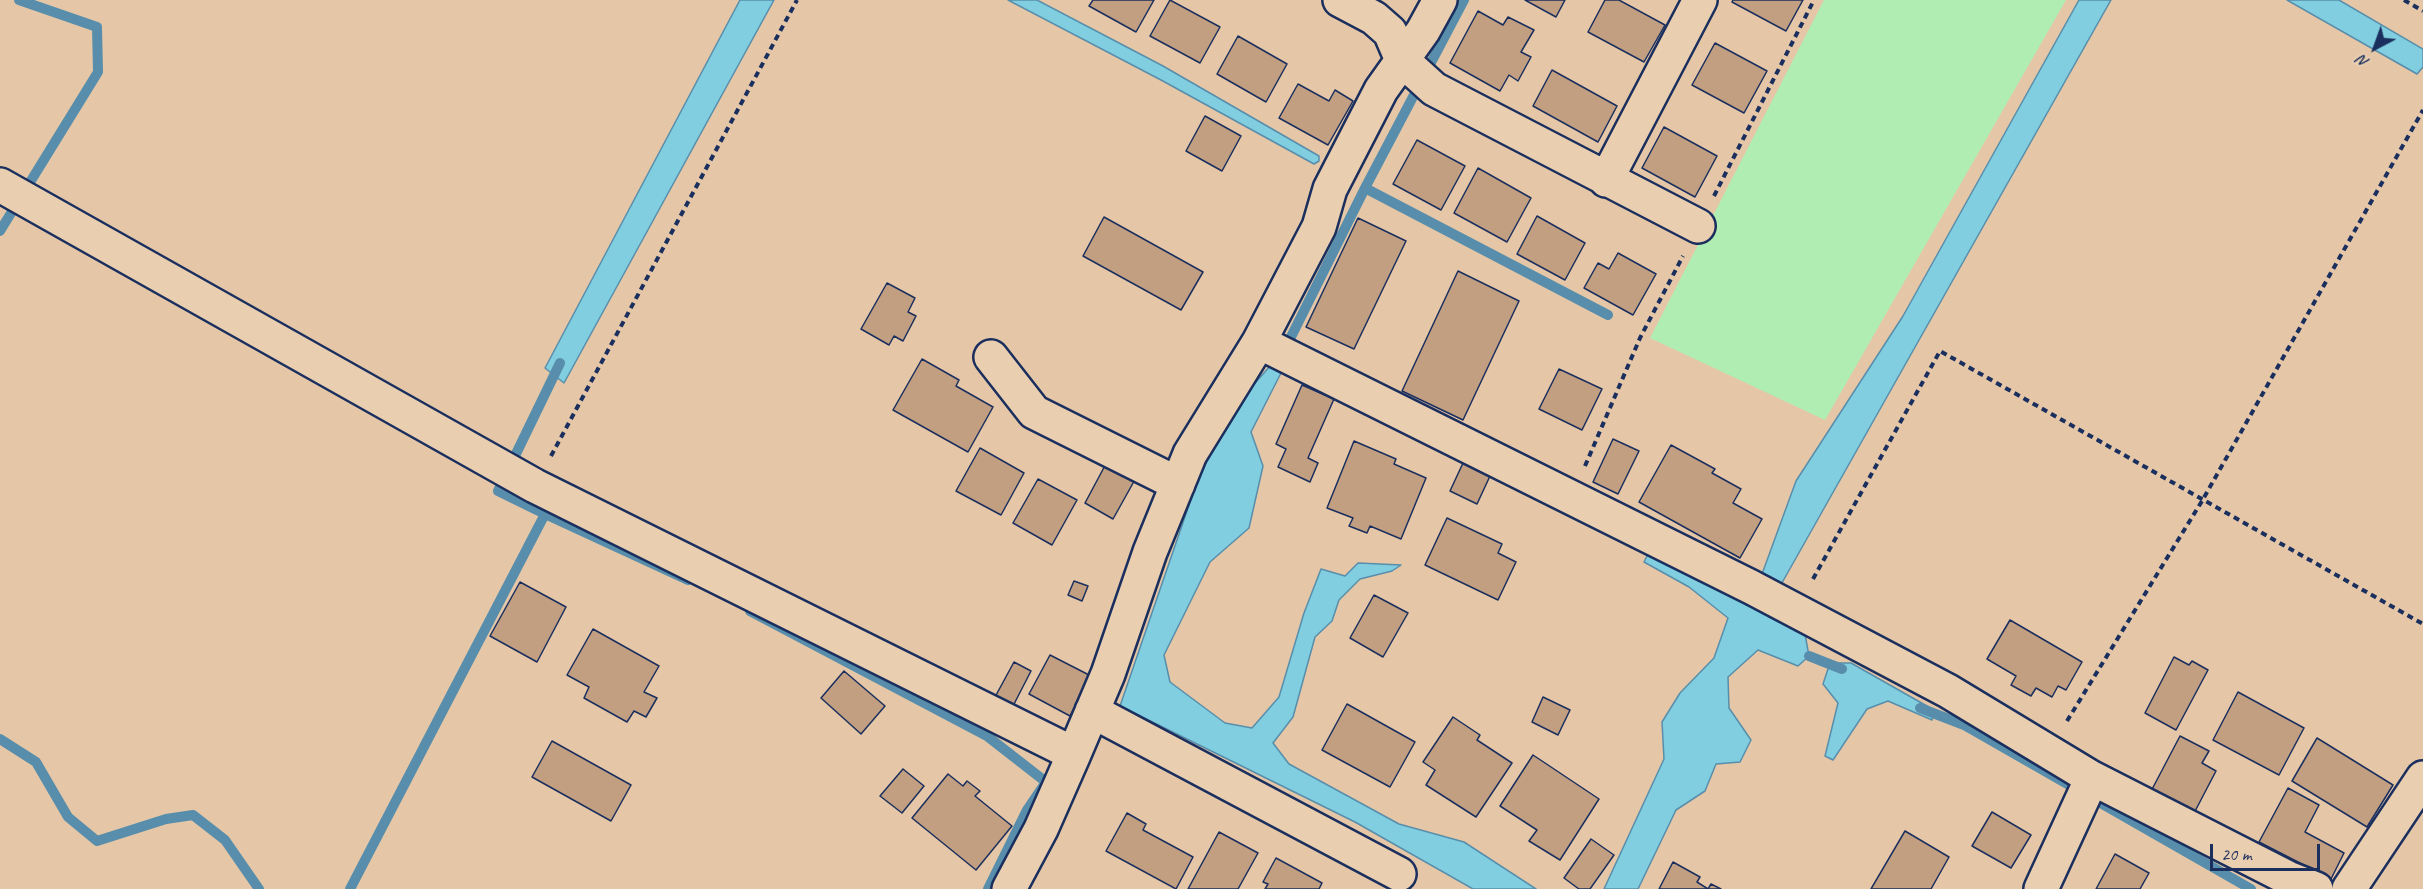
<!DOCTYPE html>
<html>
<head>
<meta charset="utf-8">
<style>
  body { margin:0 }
  #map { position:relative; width:2423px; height:889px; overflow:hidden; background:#e5c7a7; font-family:Caveat,sans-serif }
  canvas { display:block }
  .north { position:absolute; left:2345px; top:18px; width:60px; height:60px; -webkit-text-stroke:4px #e9ceb0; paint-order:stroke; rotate:221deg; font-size:16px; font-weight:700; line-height:24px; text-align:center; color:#1b2f5e }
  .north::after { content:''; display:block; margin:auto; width:21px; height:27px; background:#1b2f5e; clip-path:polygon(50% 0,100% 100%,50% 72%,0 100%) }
  .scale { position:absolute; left:2210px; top:844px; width:110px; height:27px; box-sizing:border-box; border:3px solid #1b2f5e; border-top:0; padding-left:8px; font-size:18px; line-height:21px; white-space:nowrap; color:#1b2f5e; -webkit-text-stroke:4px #e9ceb0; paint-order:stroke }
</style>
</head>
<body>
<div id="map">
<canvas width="2423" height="889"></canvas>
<div class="north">N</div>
<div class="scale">20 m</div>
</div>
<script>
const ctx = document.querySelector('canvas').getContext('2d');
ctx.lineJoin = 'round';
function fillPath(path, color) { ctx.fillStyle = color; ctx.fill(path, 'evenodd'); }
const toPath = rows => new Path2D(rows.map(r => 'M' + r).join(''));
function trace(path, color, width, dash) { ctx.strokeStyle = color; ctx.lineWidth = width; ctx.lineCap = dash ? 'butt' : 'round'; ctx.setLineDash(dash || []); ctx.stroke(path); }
const green = toPath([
  [1824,0,2066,0,1825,420,1650,338]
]);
const water = toPath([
  [740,0,774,0,564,383,545,368,740,0],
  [1008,0,1037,0,1163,66,1319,156,1319,161,1314,164,1161,80,1008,0],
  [2079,0,2111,0,1783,581,1768,602,1769,617,1805,634,1809,656,1798,666,1758,650,1728,677,1729,708,1751,740,1740,762,1716,764,1705,791,1676,810,1638,889,1604,889,1664,759,1662,722,1680,693,1714,658,1728,618,1689,587,1644,562,1649,552,1749,606,1760,593,1762,574,1796,481,1903,316,2079,0],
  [2287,0,2339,0,2423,49,2423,67,2417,74,2287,0],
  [1271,365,1281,373,1251,432,1263,466,1249,528,1210,562,1164,655,1170,682,1225,723,1252,728,1279,697,1304,613,1321,569,1345,576,1358,563,1401,565,1392,571,1360,579,1339,600,1332,621,1315,637,1293,717,1273,743,1289,764,1399,824,1464,842,1536,889,1473,889,1355,822,1120,706,1200,473,1248,391,1271,365],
  [1830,663,1851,663,1934,710,1932,720,1888,701,1867,709,1833,760,1825,756,1838,703,1823,684,1830,663]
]);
const stream = toPath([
  [1365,188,1608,315],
  [0,231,98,72,97,27,19,0],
  [1284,351,1365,188,1464,0],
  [545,514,688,580],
  [750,611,987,736,1046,782,1027,810,988,889],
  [1809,656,1842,669],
  [1920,708,1964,725,2251,889],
  [0,739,36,762,68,817,97,841,166,819,193,815,225,840,259,889],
  [350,889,545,514,498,491,560,363]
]);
const building = toPath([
  [1093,0,1154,0,1136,32,1089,6,1093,0],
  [1170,0,1220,27,1200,63,1150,36,1170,0],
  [1525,0,1565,0,1556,17,1525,0],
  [1605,0,1619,0,1665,25,1644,62,1588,32,1605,0],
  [1733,0,1803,0,1786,31,1732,2,1733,0],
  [1478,11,1503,25,1508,17,1534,30,1521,52,1531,57,1518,81,1509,75,1500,91,1450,63,1478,11],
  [1238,36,1287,64,1266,102,1217,74,1238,36],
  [1715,43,1767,71,1744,113,1692,85,1715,43],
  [1552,70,1617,106,1598,142,1533,106,1552,70],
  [1298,84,1329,101,1335,90,1353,101,1328,145,1279,118,1298,84],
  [1205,116,1241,136,1222,171,1186,151,1205,116],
  [1664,127,1717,156,1695,197,1642,168,1664,127],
  [1417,140,1465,166,1441,210,1393,184,1417,140],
  [1478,168,1531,198,1507,242,1454,213,1478,168],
  [1537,216,1585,243,1565,280,1517,254,1537,216],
  [1104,217,1203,272,1181,310,1083,256,1104,217],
  [1358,218,1406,241,1354,349,1306,327,1358,218],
  [1618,253,1656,274,1633,315,1584,288,1598,263,1609,269,1618,253],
  [1458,271,1519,301,1463,420,1402,391,1458,271],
  [887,283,915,298,908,312,916,316,903,341,894,336,889,345,861,329,887,283],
  [922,359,959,380,956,386,993,407,968,452,893,410,922,359],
  [1559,369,1602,389,1582,430,1539,409,1559,369],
  [1302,385,1334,399,1308,458,1318,463,1310,482,1278,467,1286,449,1276,444,1302,385],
  [1613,439,1639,451,1618,494,1593,482,1613,439],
  [1354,441,1396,459,1394,464,1426,478,1401,539,1370,526,1367,533,1349,526,1353,518,1327,508,1354,441],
  [1671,445,1715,469,1712,473,1741,489,1733,503,1762,519,1740,558,1639,502,1671,445],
  [980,448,1024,473,1001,515,956,491,980,448],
  [1108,460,1137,476,1113,519,1085,503,1108,460],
  [1463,463,1490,476,1477,504,1450,491,1463,463],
  [1038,479,1077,500,1052,545,1013,523,1038,479],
  [1447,518,1502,544,1498,553,1516,562,1498,600,1425,565,1447,518],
  [1074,581,1088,586,1082,601,1068,595,1074,581],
  [520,582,566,607,537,662,490,636,520,582],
  [1374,595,1408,613,1383,657,1350,638,1374,595],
  [2010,620,2082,662,2066,690,2058,686,2052,697,2036,688,2031,696,2011,685,2016,676,1987,659,2010,620],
  [593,629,659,666,644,692,657,698,646,717,634,711,627,722,584,698,589,687,567,675,593,629],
  [1050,655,1091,676,1070,716,1029,694,1050,655],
  [2174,657,2189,665,2192,661,2208,670,2176,730,2145,713,2174,657],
  [1014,662,1031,671,1013,706,995,697,1014,662],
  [844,671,885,706,861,734,821,698,844,671],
  [2238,692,2304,728,2279,775,2213,740,2238,692],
  [1543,697,1570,710,1558,735,1532,722,1543,697],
  [1347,704,1415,742,1390,787,1322,750,1347,704],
  [1453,717,1480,735,1477,740,1512,763,1476,817,1426,785,1435,770,1423,762,1453,717],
  [2180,736,2209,751,2202,763,2216,771,2192,817,2149,795,2180,736],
  [2317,738,2393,785,2367,827,2292,781,2317,738],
  [552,741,631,785,611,821,532,777,552,741],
  [1533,755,1599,799,1560,860,1529,841,1537,830,1500,806,1533,755],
  [903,769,924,786,902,813,880,796,903,769],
  [948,774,963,786,967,781,980,791,975,796,1012,826,976,870,912,818,948,774],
  [2288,788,2319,805,2305,832,2344,853,2331,879,2259,842,2288,788],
  [1992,812,2031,835,2011,868,1972,846,1992,812],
  [1127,813,1146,824,1143,830,1193,857,1176,889,1106,851,1127,813],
  [1905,831,1949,857,1931,889,1871,889,1905,831],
  [1219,832,1258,853,1238,889,1188,889,1219,832],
  [1591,839,1614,855,1590,889,1579,889,1564,878,1591,839],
  [2115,854,2149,873,2140,889,2096,889,2115,854],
  [1276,858,1322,883,1319,889,1265,889,1268,884,1263,882,1276,858],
  [1673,862,1700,877,1697,882,1708,889,1711,884,1721,889,1659,889,1673,862]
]);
const path = toPath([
  [2404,0,2423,11],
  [1714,196,1814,0],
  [551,456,797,0],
  [1585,466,1640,338,1683,256],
  [1813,579,1940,351,2423,624],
  [2067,721,2202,501,2423,110]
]);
const street = toPath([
  [1340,0,1374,18,1390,32,1402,60,1434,89,1698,226],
  [1606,180,1700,0],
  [0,185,535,486,1074,754,1108,674,1150,552,1190,454,1259,342,1319,227,1330,189,1381,90,1423,31,1440,0],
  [1259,342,1751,587,1948,691,2092,778,2288,878,2316,889],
  [991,357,1034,412,1178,484],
  [1092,711,1399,874],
  [1009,889,1041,829,1074,754],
  [2041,889,2092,778],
  [2349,889,2423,778]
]);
fillPath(green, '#b0edb3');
fillPath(water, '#80cedf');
trace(water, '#588eab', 1.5);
trace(stream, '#588eab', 10);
fillPath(building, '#c29f81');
trace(building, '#1b2f5e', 1.5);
trace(street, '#1b2f5e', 38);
trace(path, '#1b2f5e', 4, [6, 4.5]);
trace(street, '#e9ceb0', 33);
</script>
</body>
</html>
